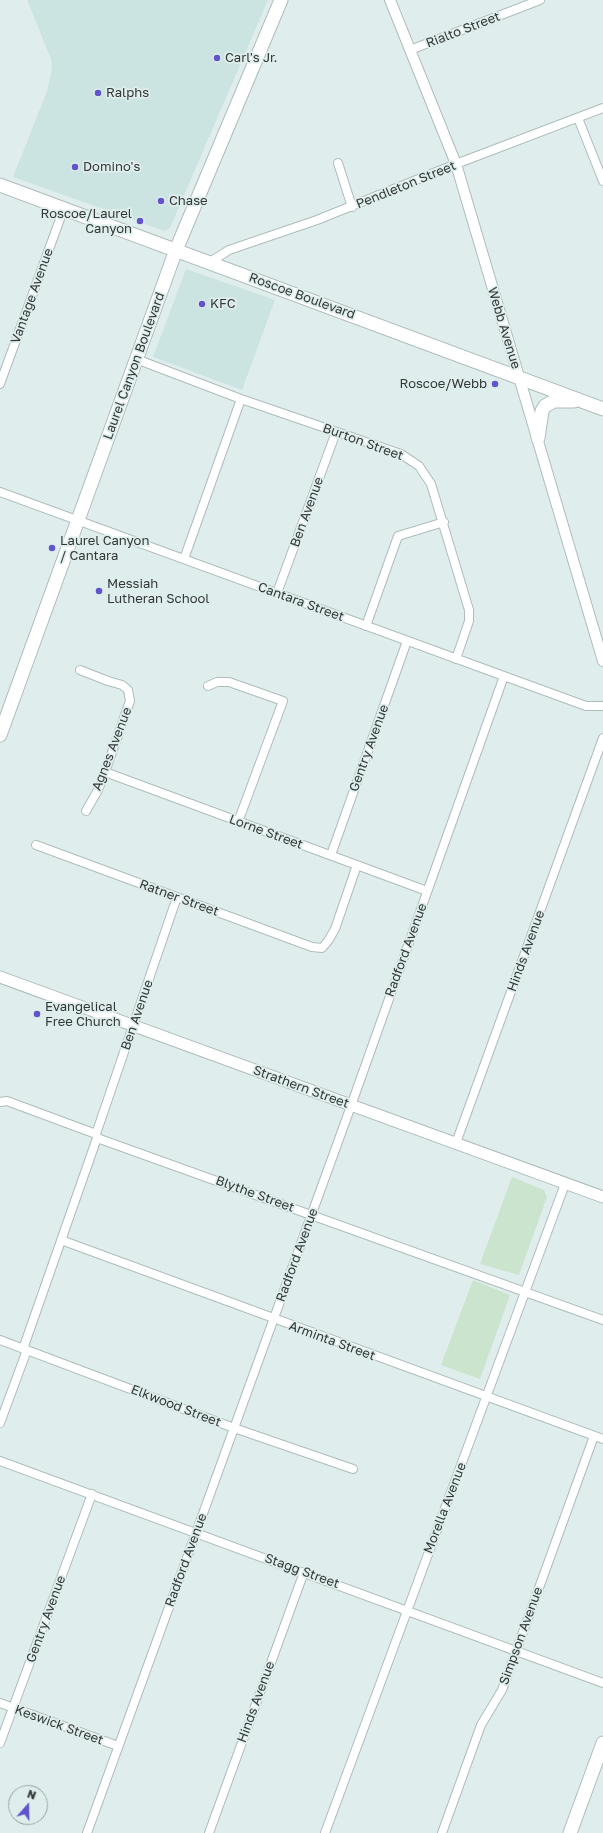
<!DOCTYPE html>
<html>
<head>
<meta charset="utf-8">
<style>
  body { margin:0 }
  #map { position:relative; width:603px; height:1833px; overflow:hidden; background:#dfeeec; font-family:"Golos Text",sans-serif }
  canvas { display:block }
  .north { position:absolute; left:8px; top:1785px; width:40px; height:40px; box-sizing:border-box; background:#dfeeec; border:1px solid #9aa5a4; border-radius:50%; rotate:20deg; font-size:11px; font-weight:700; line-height:16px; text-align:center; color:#323837 }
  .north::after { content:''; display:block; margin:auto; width:14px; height:18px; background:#6154cc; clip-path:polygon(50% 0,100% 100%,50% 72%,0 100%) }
</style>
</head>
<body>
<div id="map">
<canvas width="603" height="1833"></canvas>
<div class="north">N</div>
</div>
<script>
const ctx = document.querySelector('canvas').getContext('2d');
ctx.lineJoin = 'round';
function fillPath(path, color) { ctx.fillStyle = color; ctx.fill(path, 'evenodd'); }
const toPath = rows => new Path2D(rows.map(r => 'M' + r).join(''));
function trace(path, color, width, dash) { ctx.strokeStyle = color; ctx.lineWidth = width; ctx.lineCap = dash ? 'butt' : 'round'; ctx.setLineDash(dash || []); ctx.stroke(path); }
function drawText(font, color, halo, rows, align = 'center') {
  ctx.font = font + ' "Golos Text",sans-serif'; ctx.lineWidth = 3.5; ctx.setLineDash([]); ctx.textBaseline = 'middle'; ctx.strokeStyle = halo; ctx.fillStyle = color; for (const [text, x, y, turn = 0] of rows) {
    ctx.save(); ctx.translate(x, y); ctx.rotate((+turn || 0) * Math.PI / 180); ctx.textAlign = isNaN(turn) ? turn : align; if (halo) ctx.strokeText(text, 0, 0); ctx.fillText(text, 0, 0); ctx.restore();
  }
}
const built = toPath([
  [27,0,268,0,170,228,165,231,13,177,47,91,52,69,51,59],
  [186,269,275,300,242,390,153,357]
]);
const green = toPath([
  [512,1177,544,1190,547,1197,519,1275,480,1264],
  [473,1280,510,1295,480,1379,441,1365]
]);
const minor = toPath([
  [410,50,540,0],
  [578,118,603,181],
  [338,163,352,207],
  [210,262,229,250,317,220,456,164,603,108],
  [136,359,241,399,401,454,419,466,431,484,469,610,469,621,456,659],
  [0,384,64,208],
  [0,492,586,706,603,706],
  [184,559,241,399],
  [277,593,336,432],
  [366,626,398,536,444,522],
  [80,670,108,681,122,685,128,690,130,701,105,772,98,790,86,811],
  [208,686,217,682,229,682,283,701,238,822],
  [105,772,427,891],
  [36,845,312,947,322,948,328,941,335,929,357,865],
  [331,855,407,641],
  [0,1102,7,1101,96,1134,97,1138,603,1320],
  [96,1134,177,897],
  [456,1143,603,738],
  [61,1240,603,1439],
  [0,1340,234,1428,353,1469],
  [23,1349,97,1138],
  [0,1423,27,1350],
  [0,1461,603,1683],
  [0,1703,118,1746],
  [0,1743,92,1494],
  [87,1833,347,1117,504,676],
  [209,1833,304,1572],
  [325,1833,565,1184],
  [442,1833,481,1725,502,1690,594,1436]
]);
const tertiary = toPath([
  [390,0,456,164,603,661]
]);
const secondary = toPath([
  [0,977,603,1197]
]);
const primary = toPath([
  [0,185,603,409],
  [538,438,542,411,545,406,554,401,574,401],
  [0,735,176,250,281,0],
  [570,1833,603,1743]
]);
const markers = [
  [217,58,4,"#6154cc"],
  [98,93,4,"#6154cc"],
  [75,167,4,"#6154cc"],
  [161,201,4,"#6154cc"],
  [140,221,4,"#6154cc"],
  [202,304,4,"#6154cc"],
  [495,384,4,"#6154cc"],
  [52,548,4,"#6154cc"],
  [99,591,4,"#6154cc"],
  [37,1014,4,"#6154cc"]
];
const streetNames = [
  ["Rialto Street",463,30,-21],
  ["Pendleton Street",406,185,-22],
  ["Vantage Avenue",32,296,-70],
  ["Roscoe Boulevard",302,296,20],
  ["Webb Avenue",504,328,73],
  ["Laurel Canyon Boulevard",134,366,-70],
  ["Burton Street",363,442,20],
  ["Ben Avenue",307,512,-70],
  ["Cantara Street",301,602,20],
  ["Gentry Avenue",369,748,-70],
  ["Agnes Avenue",112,749,-69],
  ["Lorne Street",266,832,20],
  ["Ratner Street",179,898,20],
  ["Radford Avenue",406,950,-70],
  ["Hinds Avenue",526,951,-70],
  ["Ben Avenue",137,1015,-71],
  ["Strathern Street",301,1087,20],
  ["Blythe Street",255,1194,20],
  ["Radford Avenue",297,1255,-70],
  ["Arminta Street",332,1341,20],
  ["Elkwood Street",176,1406,21],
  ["Morella Avenue",445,1508,-69],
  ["Radford Avenue",186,1560,-70],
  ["Stagg Street",302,1571,20],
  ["Gentry Avenue",46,1619,-70],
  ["Simpson Avenue",521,1636,-70],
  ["Hinds Avenue",256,1702,-70],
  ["Keswick Street",59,1725,20]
];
const poiNames = [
  ["Carl's Jr.",225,58],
  ["Ralphs",106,93],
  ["Domino's",83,167],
  ["Chase",169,201],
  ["Roscoe/Laurel",132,214,"right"],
  ["Canyon",132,229,"right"],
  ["KFC",210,304],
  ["Roscoe/Webb",487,384,"right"],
  ["Laurel Canyon",60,541],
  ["/ Cantara",60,556],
  ["Messiah",107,584],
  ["Lutheran School",107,599],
  ["Evangelical",45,1007],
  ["Free Church",45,1022]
];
fillPath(built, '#cce4e1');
fillPath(green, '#cae4cd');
trace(minor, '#aebcba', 10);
trace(tertiary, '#aebcba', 12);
trace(secondary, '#aebcba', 13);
trace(primary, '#aebcba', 15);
trace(minor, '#fff', 8);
trace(tertiary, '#fff', 10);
trace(secondary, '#fff', 11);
trace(primary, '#fff', 13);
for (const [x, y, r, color] of markers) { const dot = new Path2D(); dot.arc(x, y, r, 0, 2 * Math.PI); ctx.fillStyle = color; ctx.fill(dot); trace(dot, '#dfeeec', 1.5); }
drawText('13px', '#323837', '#dfeeec', streetNames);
drawText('13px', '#323837', '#dfeeec', poiNames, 'left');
</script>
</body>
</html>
